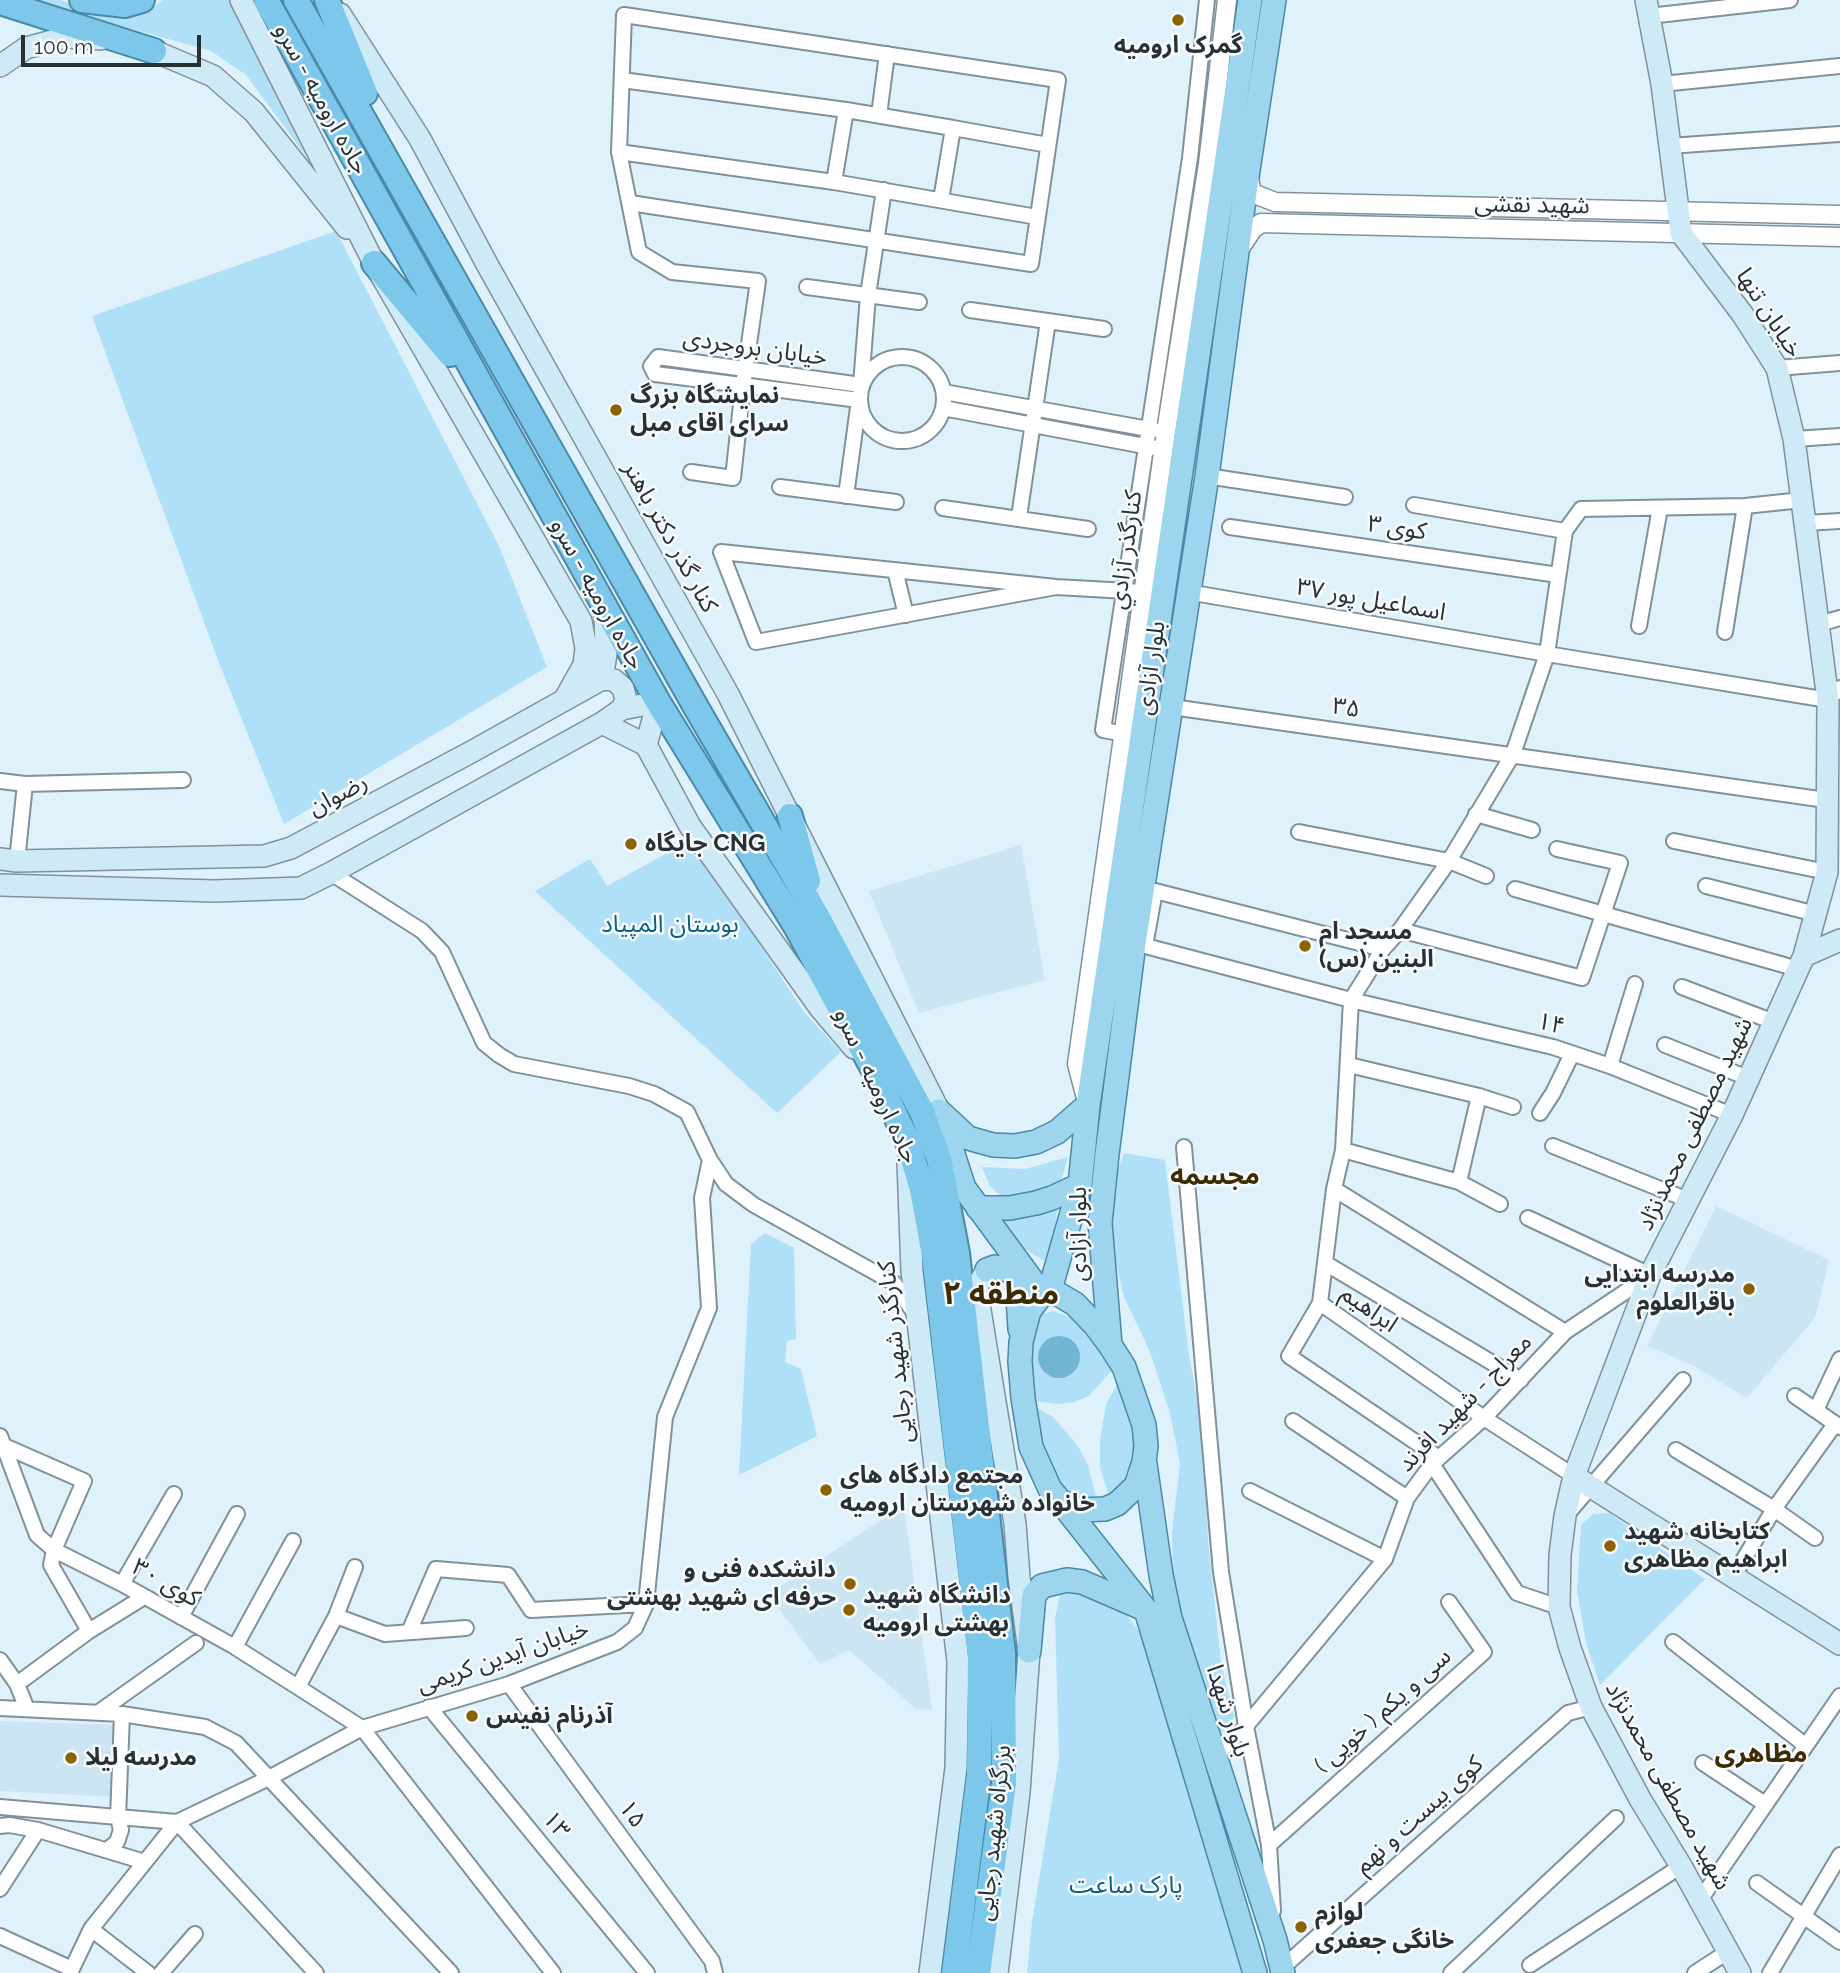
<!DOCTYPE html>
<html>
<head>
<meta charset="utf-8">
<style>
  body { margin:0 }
  #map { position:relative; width:1840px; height:1973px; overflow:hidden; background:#dff2fc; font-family:Raleway,sans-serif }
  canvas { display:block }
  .scale { position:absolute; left:21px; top:35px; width:180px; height:32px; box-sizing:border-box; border:4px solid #2a3135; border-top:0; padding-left:9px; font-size:21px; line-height:24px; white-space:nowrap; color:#2a3135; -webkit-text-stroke:5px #f9fcfe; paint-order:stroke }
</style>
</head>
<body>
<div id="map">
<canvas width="1840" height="1973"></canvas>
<div class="scale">100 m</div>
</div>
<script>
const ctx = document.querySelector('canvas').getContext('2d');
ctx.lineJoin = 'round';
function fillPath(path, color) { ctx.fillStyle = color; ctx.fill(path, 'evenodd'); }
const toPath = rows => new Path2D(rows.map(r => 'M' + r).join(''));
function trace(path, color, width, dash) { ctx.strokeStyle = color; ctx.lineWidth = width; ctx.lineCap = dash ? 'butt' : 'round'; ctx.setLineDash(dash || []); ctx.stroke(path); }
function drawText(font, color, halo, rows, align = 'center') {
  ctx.font = font + ' Raleway,"Noto Sans Arabic",sans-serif'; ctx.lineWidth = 5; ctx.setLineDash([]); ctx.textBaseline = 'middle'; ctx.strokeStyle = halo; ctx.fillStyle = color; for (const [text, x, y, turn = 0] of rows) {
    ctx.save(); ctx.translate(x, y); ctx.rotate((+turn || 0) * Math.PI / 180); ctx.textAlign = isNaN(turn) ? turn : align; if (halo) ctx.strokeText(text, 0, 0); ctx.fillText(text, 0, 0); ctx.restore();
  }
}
const built = toPath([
  [1021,845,1045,980,919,1013,869,891],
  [1716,1206,1829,1260,1815,1318,1747,1398,1692,1365,1647,1346],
  [904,1505,920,1626,932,1710,916,1709,849,1650,820,1664,768,1594],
  [0,1721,119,1725,116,1797,0,1791]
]);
const green = toPath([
  [28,0,61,0,99,15,128,16,155,6,163,0,230,0,306,156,246,75,211,51],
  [336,231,499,546,547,667,284,824,219,663,92,316],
  [691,840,804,1012,841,1052,777,1113,535,891,590,859,607,886],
  [1124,1153,1165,1160,1189,1355,1200,1416,1205,1473,1208,1540,1221,1663,1234,1716,1228,1732,1212,1731,1173,1591,1172,1531,1180,1464,1170,1413,1150,1352,1124,1297,1107,1225,1111,1187],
  [1068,1157,1062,1178,1048,1194,1026,1198,1001,1196,990,1186,982,1167,1025,1169],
  [1057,1209,1055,1233,1044,1261,1020,1246,1003,1222,1026,1212],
  [765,1233,794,1248,796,1339,787,1341,785,1362,801,1369,817,1436,739,1475,751,1244],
  [1053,1311,1072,1318,1090,1332,1100,1346,1112,1370,1089,1396,1075,1402,1058,1404,1033,1401,1028,1378,1030,1330,1042,1314],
  [1119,1381,1130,1405,1137,1461,1123,1485,1108,1494,1100,1467,1100,1441,1106,1404],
  [1036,1407,1053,1417,1078,1446,1088,1465,1096,1497,1079,1497,1064,1488,1052,1476,1037,1428],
  [1609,1513,1705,1579,1600,1685,1586,1643,1577,1591,1581,1525,1593,1514],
  [1085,1590,1122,1608,1142,1636,1243,1973,1027,1973,1032,1922,1059,1759,1055,1618,1060,1594]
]);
const water = toPath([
  '1038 1357a21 21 0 1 1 42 0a21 21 0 1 1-42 0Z'
]);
const minor = toPath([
  [1649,16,1790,0],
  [622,80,846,110],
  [1662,84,1840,66],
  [879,115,887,54],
  [953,128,1048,145],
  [1669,146,1840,134],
  [619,152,834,182],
  [941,200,953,128,846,110,834,182,1037,217],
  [630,203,1031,264,1058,80,624,15,619,152,639,252,672,272,758,281,743,386,733,478,691,472],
  [807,287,919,302],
  [970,310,1104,329],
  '860 399a42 42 0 1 1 84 0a42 42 0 1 1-84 0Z',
  [1777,368,1840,363],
  [944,392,1154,430],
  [943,408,1155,448],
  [1794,439,1840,436],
  [1207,476,1345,497],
  [780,487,896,502],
  [846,496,859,400,655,374,651,366,658,357,861,385,868,295,884,190],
  [1414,505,1565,531],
  [943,508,1088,529],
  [1019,517,1048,321],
  [1805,523,1840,521],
  [1230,527,1558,575],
  [895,570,906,615],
  [1056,587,756,642,721,552,1056,587,1145,592],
  [1188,592,1547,654,1828,700,1840,688],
  [1819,624,1840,618],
  [1639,626,1660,508],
  [1725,632,1745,506],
  [1172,707,1826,800],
  [1125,734,1103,730,1190,158,1207,0],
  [0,781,25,784,183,780],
  [1476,814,1532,830],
  [1299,832,1449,861,1486,876],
  [1674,841,1827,872],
  [17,861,25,784],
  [331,873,422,931,442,952,484,1043,499,1055,514,1064,629,1086,654,1094,687,1112,710,1160,726,1184,754,1205,894,1283,915,1314],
  [1706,886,1816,914],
  [1515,889,1798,969],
  [1400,930,1582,978,1620,863,1557,849],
  [1134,943,1351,1000,1553,1047,1610,1066,1732,1115],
  [1145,946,1155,891,1383,949],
  [1682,987,1774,1022],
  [1351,1000,1383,949,1400,930,1449,861,1513,754,1547,654,1565,531,1581,509,1745,506,1802,500],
  [1351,1000,1343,1150,1334,1189,1320,1303,1289,1356,1439,1458],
  [1665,1045,1748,1078],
  [1349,1065,1479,1096,1513,1107],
  [1610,1066,1635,984],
  [1540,1113,1553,1093,1572,1054],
  [1553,1146,1688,1200],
  [1184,1147,1221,1572,1246,1726,1269,1845,1273,1911],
  [1343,1150,1459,1182,1500,1204],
  [1459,1182,1479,1096],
  [1334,1189,1565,1332],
  [1528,1218,1650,1275],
  [1325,1263,1521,1380],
  [1320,1303,1484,1418,1574,1476],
  [1795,1396,1840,1427],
  [1816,1410,1840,1359],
  [1293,1421,1407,1498],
  [0,1436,37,1535,54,1550,122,1584,235,1647,362,1728,553,1973],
  [2,1445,84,1481,54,1550,51,1565,89,1631],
  [1676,1450,1774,1509,1815,1538],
  [1432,1464,1517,1593,1559,1607],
  [1250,1491,1385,1559],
  [1568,1513,1683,1380],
  [1733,1577,1774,1509,1835,1424],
  [122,1584,174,1494],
  [336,1616,385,1634,466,1628],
  [181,1617,237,1514],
  [409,1632,436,1569,508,1575,531,1610,646,1604],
  [1673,1642,1805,1745],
  [235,1647,293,1541],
  [0,1660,17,1684],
  [509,1684,712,1961,715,1973],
  [298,1687,336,1616,355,1567],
  [429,1707,647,1973],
  [0,1708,122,1714,205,1727,236,1743,451,1973],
  [27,1709,17,1684,89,1631,144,1597],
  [99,1712,196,1643],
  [1216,1756,1246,1726,1385,1559,1407,1498,1432,1464,1484,1418,1565,1332,1649,1276],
  [1703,1763,1765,1804],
  [0,1807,177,1822],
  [177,1822,316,1973],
  [0,1826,9,1825,38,1830,145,1862],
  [1269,1845,1484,1652,1449,1602],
  [107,1850,117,1842,121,1830,118,1818,122,1714],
  [1757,1883,1840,1942],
  [0,1889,38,1830],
  [1700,1900,1840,1696],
  [91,1929,148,1973],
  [0,1936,72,1969],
  [1530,1965,1681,1866],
  [1282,1968,1568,1713,1591,1707],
  [70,1973,91,1929,177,1822,269,1778,362,1728,509,1684,617,1642,635,1628,646,1604,665,1417,709,1308,702,1198,710,1160],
  [161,1973,195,1934],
  [1451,1973,1616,1818],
  [1695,1973,1729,1951],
  [1770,1973,1840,1855]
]);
const tertiary = toPath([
  [1248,174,1252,193,1275,202,1840,215],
  [1238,251,1253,229,1261,223,1840,237],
  [1086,1098,1077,1064,1166,432,1208,164,1227,0]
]);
const secondary = toPath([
  [241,0,374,263,581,621,586,648,584,665,566,697],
  [1646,0,1662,84,1681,233,1743,315,1777,368,1794,439,1828,700,1827,872,1804,956,1732,1115,1650,1275,1574,1476,1565,1516,1560,1555,1559,1607,1570,1648,1591,1707,1640,1799,1681,1866,1740,1973],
  [340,14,420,139,488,266,728,694,939,1111],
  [139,47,154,51,213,76,254,112,347,228],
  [0,66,26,48,66,37,101,39],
  [602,679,614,680,623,688,626,700,622,709],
  [602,723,646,745,690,826,820,1008,854,1048],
  [0,859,17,861,264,856,291,848,473,751,602,679,606,654,605,608],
  [0,885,215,891,301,888,331,873,602,723,622,709,658,702,646,745],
  [1804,956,1840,940],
  [908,1162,912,1271,958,1661,956,1768,930,1973],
  [987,1270,978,1285,978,1298,1015,1524,1019,1577,1029,1651,1019,1792,997,1973],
  [1574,1476,1840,1644]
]);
const primary = toPath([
  [939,1111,964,1188,1042,1294],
  [940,1112,968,1138,993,1145,1015,1146,1036,1142,1057,1132,1088,1105],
  [978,1208,1010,1208,1036,1203,1052,1198,1080,1185],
  [987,1270,995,1267,1005,1269,1013,1273,1017,1280,1020,1329],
  [1049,1293,1080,1185,1088,1105,1250,0],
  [1049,1293,1058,1294,1075,1304,1095,1325,1110,1345,1124,1367,1144,1425,1146,1446,1144,1462,1136,1486,1117,1504,1105,1509,1079,1510,1060,1501,1050,1489,1031,1447,1023,1398,1020,1362,1021,1342,1029,1311,1042,1294,1049,1293],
  [1110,1345,1100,1223,1107,1154,1134,943,1207,476,1248,170,1274,0],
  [1145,1464,1161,1575,1170,1618,1275,1940,1283,1973],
  [1060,1501,1146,1610,1255,1973],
  [1029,1651,1034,1595,1042,1586,1067,1580,1082,1582,1140,1607]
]);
const trunk = toPath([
  [82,0,125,5,142,0],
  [266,0,658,702,797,928,876,1074,908,1142,922,1189,934,1255,980,1656,979,1774,954,1973],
  [296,0,697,709,817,916,922,1112,939,1159,957,1253,1003,1653,1004,1783,978,1973],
  [327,0,365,93],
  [0,2,154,51],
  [374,263,450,354],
  [790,816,808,881]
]);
const markers = [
  [1178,20,7,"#8a6302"],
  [616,410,7,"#8a6302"],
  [631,844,7,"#8a6302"],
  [1305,946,7,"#8a6302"],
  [1749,1289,7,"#8a6302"],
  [826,1490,7,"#8a6302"],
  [1610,1546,7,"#8a6302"],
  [850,1584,7,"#8a6302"],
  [849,1610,7,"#8a6302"],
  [472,1716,7,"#8a6302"],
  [71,1758,7,"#8a6302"],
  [1301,1927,7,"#8a6302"]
];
const poiNames = [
  ["گمرک ارومیه",1178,46,"center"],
  ["نمایشگاه بزرگ",630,396],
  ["سرای اقای مبل",630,424],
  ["جایگاه CNG",645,844],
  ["مسجد ام",1319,932],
  ["البنین (س)",1319,960],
  ["مدرسه ابتدایی",1735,1275,"right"],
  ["باقرالعلوم",1735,1303,"right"],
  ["مجتمع دادگاه های",840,1476],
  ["خانواده شهرستان ارومیه",840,1504],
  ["کتابخانه شهید",1624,1532],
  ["ابراهیم مظاهری",1624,1560],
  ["دانشکده فنی و",836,1570,"right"],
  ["حرفه ای شهید بهشتی",836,1598,"right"],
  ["دانشگاه شهید",863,1596],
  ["بهشتی ارومیه",863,1624],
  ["آذرنام نفیس",486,1716],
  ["مدرسه لیلا",85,1758],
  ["لوازم",1315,1913],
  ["خانگی جعفری",1315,1941]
];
const streetNames = [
  ["جاده ارومیه - سرو",321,99,61],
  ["شهید نقشی",1532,205,1],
  ["خیابان تنها",1769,313,57],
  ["خیابان بروجردی",755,348,8],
  ["کوی ۳",1397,528,8],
  ["کنار گذر دکتر باهنر",670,537,61],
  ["کنارگذر آزادي",1126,550,-82],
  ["جاده ارومیه - سرو",597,594,61],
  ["اسماعیل پور ۳۷",1371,600,10],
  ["بلوار آزادی",1151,668,-82],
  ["۳۵",1346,708,8],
  ["رضوان",338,795,-28],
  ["۱۴",1551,1024,15],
  ["جاده ارومیه - سرو",876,1086,65],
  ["شهید مصطفی محمدنژاد",1695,1124,-64],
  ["بلوار آزادی",1079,1234,-90],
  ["ابراهیم",1369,1309,35],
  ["کنارگذر شهید رجایی",896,1352,-96],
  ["معراج - شهید افرند",1465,1403,-46],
  ["کوی ۳۰",166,1583,29],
  ["خیابان آیدین کریمی",503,1657,-19],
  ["بلوار شهدا",1228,1711,72],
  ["سی و یکم ( خویی )",1383,1711,-42],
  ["شهید مصطفی محمدنژاد",1668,1786,61],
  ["۱۵",632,1814,54],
  ["کوی بیست و نهم",1419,1815,-42],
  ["۱۳",556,1825,51],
  ["بزرگراه شهید رجایی",994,1833,-84]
];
const parkNames = [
  ["بوستان المپیاد",670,925],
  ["پارک ساعت",1126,1886]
];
const neighbourhoodNames = [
  ["مجسمه",1215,1176],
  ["مظاهری",1761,1754]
];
const districtNames = [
  ["منطقه ۲",1001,1294]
];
fillPath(built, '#cbe5f3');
fillPath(green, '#b0dff8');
fillPath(water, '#73b3d4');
trace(minor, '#80919b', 18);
trace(tertiary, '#80919b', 21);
trace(secondary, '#80919b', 24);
trace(primary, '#4a89a7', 26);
trace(trunk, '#4a89a7', 28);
trace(minor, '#fff', 14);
trace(tertiary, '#fff', 18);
trace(secondary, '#ceeaf7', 21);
trace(primary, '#9dd5ef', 23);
trace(trunk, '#7cc7ea', 24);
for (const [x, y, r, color] of markers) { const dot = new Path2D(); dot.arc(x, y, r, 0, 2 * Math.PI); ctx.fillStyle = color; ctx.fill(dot); trace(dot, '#f9fcfe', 2.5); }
drawText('bold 24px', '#2a3135', '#f9fcfe', poiNames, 'left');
drawText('24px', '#2a3135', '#f9fcfe', streetNames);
drawText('24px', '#0b5f7f', '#f9fcfe', parkNames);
drawText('bold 26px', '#3d2b02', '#f9fcfe', neighbourhoodNames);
drawText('bold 32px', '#3d2b02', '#f9fcfe', districtNames);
</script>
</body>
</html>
